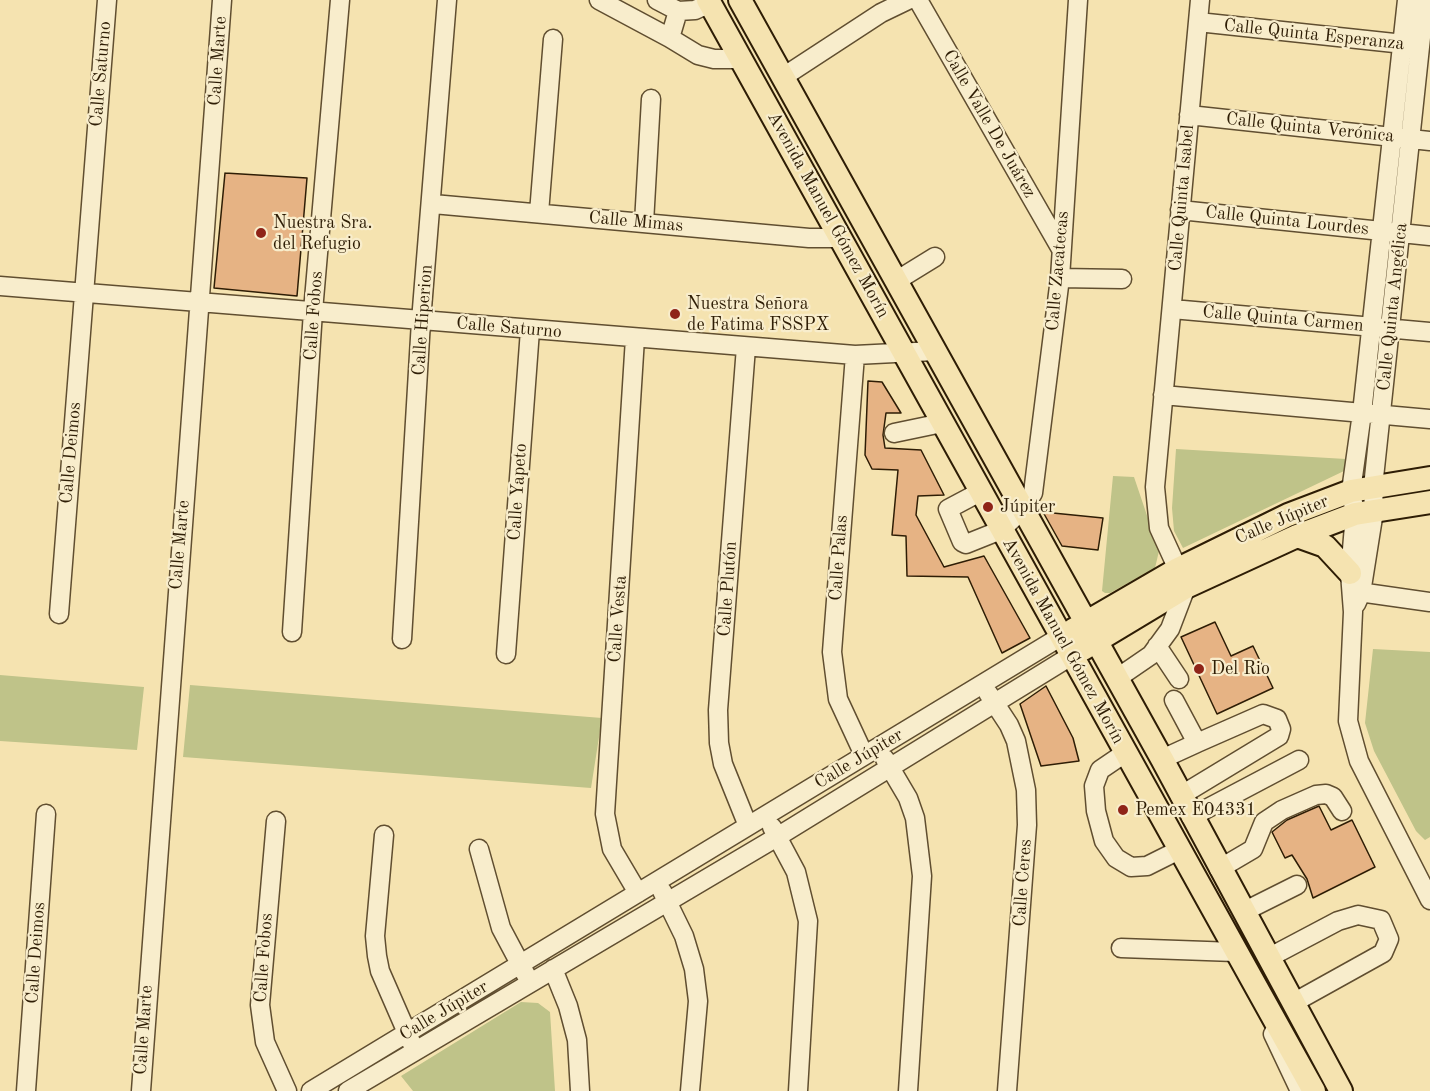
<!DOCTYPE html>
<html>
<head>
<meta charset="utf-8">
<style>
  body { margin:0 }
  canvas { display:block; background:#f5e3b0 }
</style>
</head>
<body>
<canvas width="1430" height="1091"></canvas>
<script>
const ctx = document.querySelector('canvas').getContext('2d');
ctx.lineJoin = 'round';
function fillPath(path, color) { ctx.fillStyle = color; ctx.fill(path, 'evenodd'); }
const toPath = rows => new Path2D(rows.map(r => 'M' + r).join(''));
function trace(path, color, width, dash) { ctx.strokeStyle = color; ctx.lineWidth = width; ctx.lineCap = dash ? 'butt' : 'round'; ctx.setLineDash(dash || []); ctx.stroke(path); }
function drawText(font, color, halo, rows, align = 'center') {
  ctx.font = font + ' "Old Standard TT",serif'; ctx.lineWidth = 4.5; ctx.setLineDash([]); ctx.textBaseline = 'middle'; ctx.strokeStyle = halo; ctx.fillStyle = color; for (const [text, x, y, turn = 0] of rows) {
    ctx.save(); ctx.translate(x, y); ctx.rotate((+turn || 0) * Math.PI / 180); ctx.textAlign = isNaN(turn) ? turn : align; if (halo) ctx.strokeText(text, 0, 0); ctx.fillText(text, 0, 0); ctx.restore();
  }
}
const green = toPath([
  [1176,449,1346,459,1344,471,1183,548,1174,531,1172,508],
  [1113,476,1134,477,1159,551,1155,568,1110,593,1105,593,1102,591],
  [1373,649,1430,652,1430,837,1425,840,1416,831,1374,751,1365,723],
  [0,675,144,687,137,750,0,741],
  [190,685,602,718,591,788,183,757],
  [521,1002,538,1003,550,1012,555,1091,413,1091,401,1076]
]);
const building = toPath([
  [225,173,307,178,297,296,214,288,225,173],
  [868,381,882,382,901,413,886,413,883,435,885,448,921,450,944,495,918,496,916,515,944,567,984,556,1030,638,1002,653,968,577,907,576,906,536,892,535,898,470,872,469,865,455,868,381],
  [1043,512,1103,518,1098,550,1062,546,1043,512],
  [1215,622,1231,656,1253,646,1273,688,1217,714,1181,637,1215,622],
  [1046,686,1073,738,1079,761,1041,766,1020,704,1046,686],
  [1319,806,1331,830,1352,820,1375,867,1313,898,1307,879,1292,855,1285,858,1272,832,1287,820,1319,806]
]);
const minor = toPath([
  [599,0,670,38,678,11],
  [657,0,678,11,695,10,710,3],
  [918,0,1061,249],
  [1407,0,1362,413,1351,491,1355,514,1350,573,1353,612,1348,721,1359,761,1430,900],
  [1198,22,1413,45],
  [670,38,698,55,714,59,741,59],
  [783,77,881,13,908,0],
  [1189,115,1430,141],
  [433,204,809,238,840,238],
  [1180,210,1430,236],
  [539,213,553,39],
  [644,223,651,99],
  [1060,278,1122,279],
  [896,281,935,257],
  [0,286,855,355,935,351],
  [1172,309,1430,332],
  [635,338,605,814,612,849,638,893],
  [746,347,718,710,719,743,723,764,748,826],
  [855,355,832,652,838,699,864,755],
  [1163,395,1430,419],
  [894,433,942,423],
  [980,492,948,509,962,542,966,544,1001,530,1023,509,1033,493,1060,278,1078,0],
  [1352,591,1430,602],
  [1356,604,1361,593,1374,511,1373,487,1425,0],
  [59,614,107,0],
  [292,632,313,311,340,0],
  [402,639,421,321,447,0],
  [1157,646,1179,679],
  [506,654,530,330],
  [1116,679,1151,655,1170,629,1186,587,1159,528,1155,487,1200,0],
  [988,693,1009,725,1016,741,1026,790,1027,825,1007,1091],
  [1174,700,1197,743,1263,714,1277,719,1281,729,1279,736,1180,796],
  [1125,753,1100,770,1094,786,1096,811,1104,841,1116,858,1131,867,1147,866,1179,850],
  [885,759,908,798,915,818,922,876,908,1091],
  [1162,759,1197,743],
  [1191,817,1299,760],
  [276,821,260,1005,265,1042,287,1091],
  [772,827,796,872,808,921,798,1091],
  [384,835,375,936,377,956,380,971,411,1042],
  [479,849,501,928,526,975],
  [1219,869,1253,849,1264,822,1282,810,1316,795,1326,794,1333,797,1342,811],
  [662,891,684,936,694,969,698,1001,690,1091],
  [1243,912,1297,885],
  [1121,948,1235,952],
  [1268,958,1338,921,1358,915,1381,920,1389,939,1383,953,1293,1003],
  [553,969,568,1006,577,1040,580,1091],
  [1273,1034,1300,1091],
  [26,1091,46,814],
  [141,1091,222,0],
  [311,1091,1060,637],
  [348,1091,777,837,1071,656]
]);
const major = toPath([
  [708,0,1314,1091],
  [740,0,1162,759,1341,1091],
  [1297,536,1325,546,1350,573],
  [1073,630,1178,569,1288,515,1351,491,1430,478],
  [1083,649,1186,587,1297,536,1355,514,1430,502]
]);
const markers = [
  [261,233,6,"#8f2418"],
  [675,314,6,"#8f2418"],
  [988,507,6,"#8f2418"],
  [1199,669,6,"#8f2418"],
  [1123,810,6,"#8f2418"]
];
const streetNames = [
  ["Calle Quinta Esperanza",1314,35,6],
  ["Calle Marte",218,61,-86],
  ["Calle Saturno",101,74,-85],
  ["Calle Valle De Juárez",989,124,60],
  ["Calle Quinta Verónica",1310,128,6],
  ["Calle Quinta Isabel",1182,198,-85],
  ["Avenida Manuel Gómez Morín",828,215,61],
  ["Calle Quinta Lourdes",1287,221,6],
  ["Calle Mimas",636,222,5],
  ["Calle Zacatecas",1058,271,-85],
  ["Calle Quinta Angélica",1393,307,-84],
  ["Calle Fobos",314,316,-86],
  ["Calle Quinta Carmen",1283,319,5],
  ["Calle Hiperion",423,320,-86],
  ["Calle Saturno",509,328,5],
  ["Calle Deimos",71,453,-85],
  ["Calle Yapeto",518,492,-86],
  ["Calle Júpiter",1282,520,-23],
  ["Calle Marte",180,545,-85],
  ["Calle Palas",839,558,-86],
  ["Calle Plutón",728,589,-86],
  ["Calle Vesta",618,619,-86],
  ["Avenida Manuel Gómez Morín",1063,641,61],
  ["Calle Júpiter",859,759,-31],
  ["Calle Ceres",1023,883,-86],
  ["Calle Deimos",36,953,-86],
  ["Calle Fobos",264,958,-86],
  ["Calle Júpiter",444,1011,-31],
  ["Calle Marte",144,1030,-86]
];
const poiNames = [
  ["Nuestra Sra.",273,223],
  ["del Refugio",273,244],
  ["Nuestra Señora",687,304],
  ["de Fatima FSSPX",687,325],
  ["Júpiter",1000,507],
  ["Del Rio",1211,669],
  ["Pemex E04331",1135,810]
];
fillPath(green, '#bfc389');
fillPath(building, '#e6b384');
trace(building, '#2e1d05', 1.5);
trace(minor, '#604e30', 21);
trace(major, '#2e1d05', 26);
trace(minor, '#f8edcc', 18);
trace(major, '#f5e3b0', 22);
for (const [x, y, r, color] of markers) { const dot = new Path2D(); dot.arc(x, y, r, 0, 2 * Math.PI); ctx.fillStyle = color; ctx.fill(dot); trace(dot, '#f8edcc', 2); }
drawText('18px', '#2e1d05', '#f8edcc', streetNames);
drawText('18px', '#2e1d05', '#f8edcc', poiNames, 'left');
</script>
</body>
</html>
